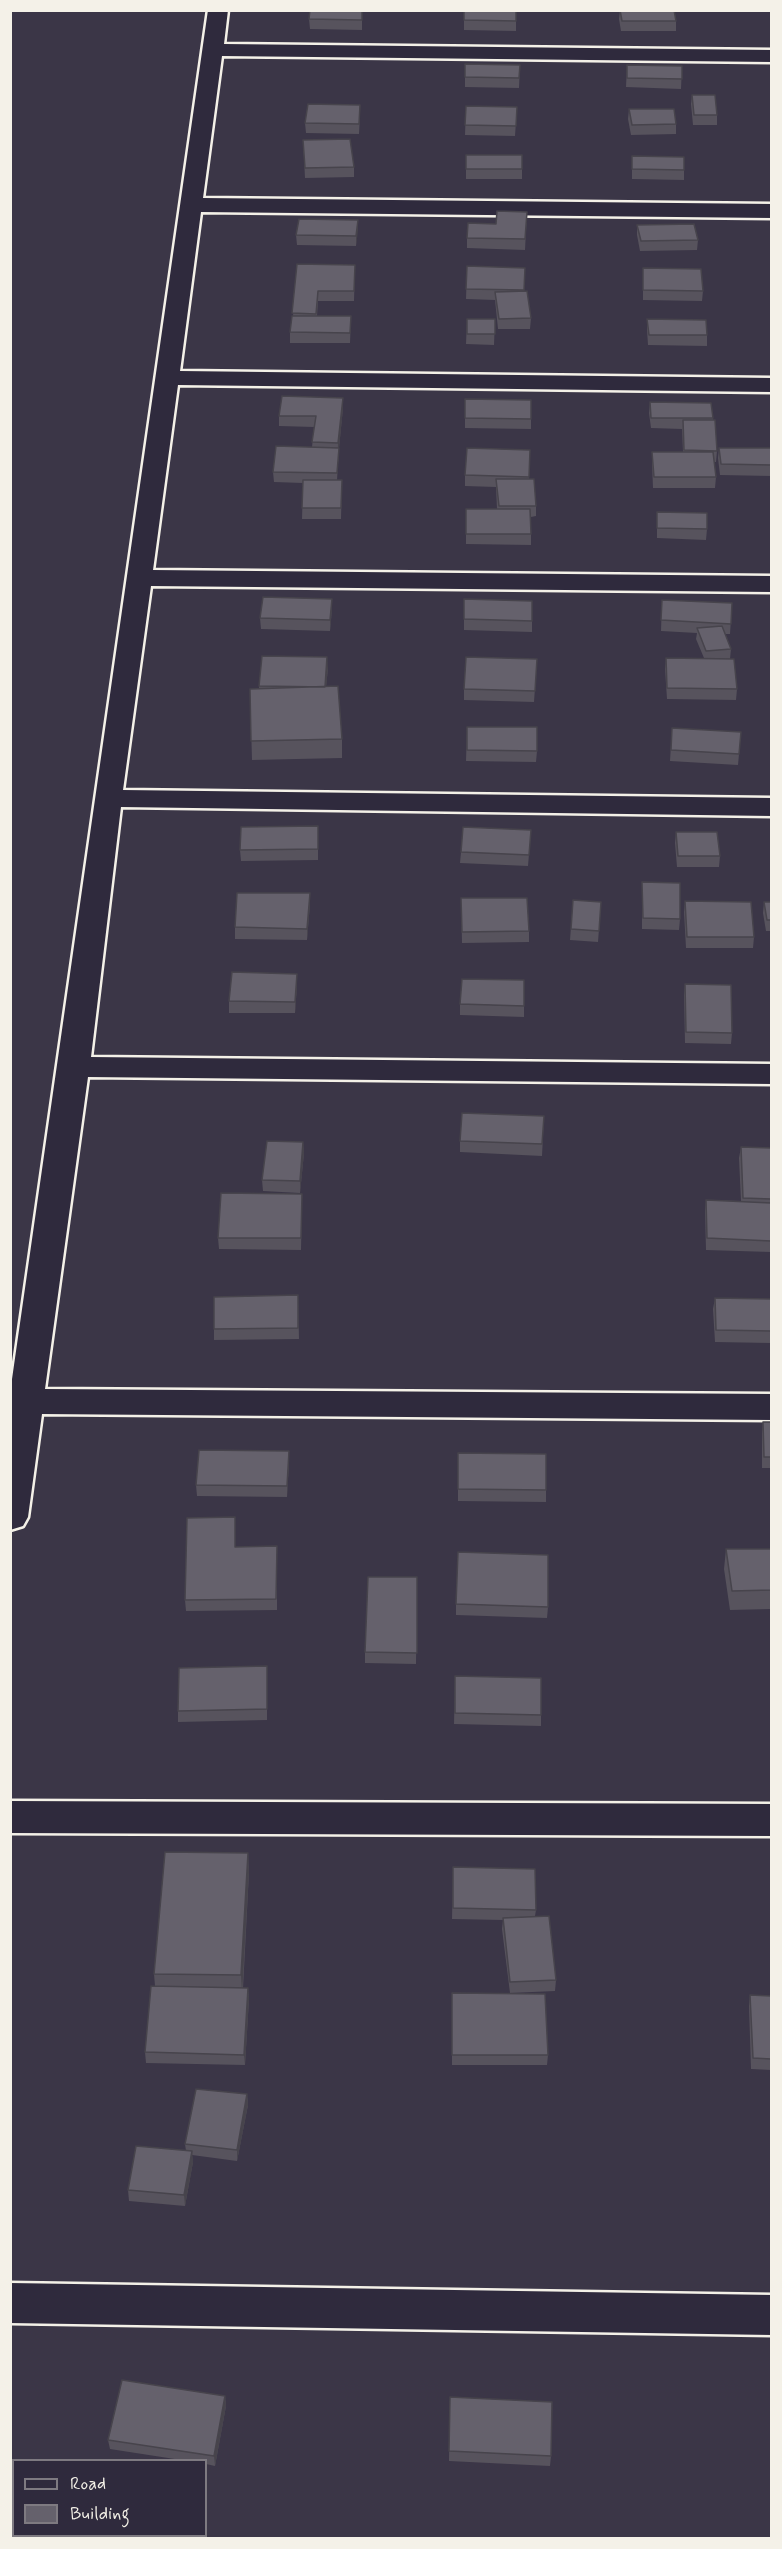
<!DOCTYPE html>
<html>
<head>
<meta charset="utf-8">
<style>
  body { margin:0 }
  #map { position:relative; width:782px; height:2549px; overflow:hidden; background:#3b3647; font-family:Mynerve,sans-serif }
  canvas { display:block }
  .frame { position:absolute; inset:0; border:12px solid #f4f1e8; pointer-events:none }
  .legend { position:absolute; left:12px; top:2459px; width:195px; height:78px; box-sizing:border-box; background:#2f2a3d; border:2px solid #7e7a81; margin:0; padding:8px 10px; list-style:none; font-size:18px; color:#f4f1e8 }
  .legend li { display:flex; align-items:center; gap:12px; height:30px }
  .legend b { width:30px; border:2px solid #7e7a81 }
</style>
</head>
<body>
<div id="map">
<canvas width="782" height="2549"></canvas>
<div class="frame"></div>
<ul class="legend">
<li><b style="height:8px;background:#2f2a3d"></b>Road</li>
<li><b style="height:16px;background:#65616c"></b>Building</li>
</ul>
</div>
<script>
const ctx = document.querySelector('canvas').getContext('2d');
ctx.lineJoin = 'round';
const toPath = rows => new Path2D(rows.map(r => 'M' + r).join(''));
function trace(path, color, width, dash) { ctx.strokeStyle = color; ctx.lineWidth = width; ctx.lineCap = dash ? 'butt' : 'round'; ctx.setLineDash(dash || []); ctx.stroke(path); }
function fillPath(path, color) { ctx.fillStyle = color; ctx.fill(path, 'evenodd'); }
const minor = toPath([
  [208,10,228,10,224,44,772,50,772,62,222,56,203,198,772,204,772,218,201,212,180,371,772,378,772,392,178,385,153,570,772,576,772,592,151,586,123,790,772,798,772,816,121,807,91,1057,772,1064,772,1084,88,1077,45,1389,772,1394,772,1420,42,1414,28,1517,23,1526,10,1530,10,1393,208,10],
  [10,1801,772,1804,772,1836,10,1833,10,1801],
  [10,2283,772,2295,772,2335,10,2323,10,2283]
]);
const wall = toPath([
  [464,10,516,10,516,31,464,30],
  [620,10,676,21,676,31,621,31,619,19],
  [362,18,362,30,310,29,309,19],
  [465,64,520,65,519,88,465,87],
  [627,65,682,66,681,89,626,87],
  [692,95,717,115,717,125,693,125,691,104],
  [466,106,517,107,515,136,465,135],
  [629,109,676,124,676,134,631,135,628,119],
  [360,115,359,134,306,133,305,123],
  [303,140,354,167,354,177,305,178],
  [466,155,522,155,522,179,466,179],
  [632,156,684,170,684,180,632,179],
  [527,212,525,250,467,248,467,238,496,224],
  [358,220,356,246,297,245,296,235],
  [637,225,698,240,697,250,640,251,637,235],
  [297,264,355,265,354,301,318,301,317,316,351,316,350,343,290,343,290,332,293,316],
  [467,266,525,268,524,291,531,318,530,329,498,329,495,300,466,299],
  [643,268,703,291,702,301,643,300],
  [467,319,495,319,494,345,466,344],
  [647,319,707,335,707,346,648,345,647,330],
  [465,399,531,419,531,429,465,428],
  [650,402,713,418,717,451,716,462,714,462,716,477,715,488,653,488,652,463,652,452,683,452,682,429,651,428,649,413],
  [343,408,339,448,337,480,342,480,341,519,302,519,303,483,274,482,273,472,312,447,314,427,279,426,279,416],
  [719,448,771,448,771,476,720,475,718,458],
  [530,450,529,479,536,506,536,516,531,517,531,545,466,544,466,509,497,509,496,487,465,486,465,475],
  [657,512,707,529,706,540,657,538],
  [464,599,532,621,532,632,464,630],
  [662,600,732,603,730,634,725,634,731,649,730,659,737,689,736,700,667,699,665,669,666,658,704,658,696,639,697,633,661,631],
  [332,609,330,631,261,629,260,618],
  [537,659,534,702,464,700,464,689],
  [328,668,326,687,342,739,342,758,252,760,250,689,259,689,259,686],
  [467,727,537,751,536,762,466,761],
  [672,728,741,732,738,765,670,761],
  [318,826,318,860,241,861,240,850],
  [531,830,528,866,460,863,461,852],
  [676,832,720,856,719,867,677,867,675,843],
  [642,882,680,919,679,930,642,929],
  [461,898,529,931,529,942,462,943],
  [573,900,601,902,598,942,570,940],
  [685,901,754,937,753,948,686,948,684,912],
  [764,902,771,902,771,931,766,931,763,913],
  [310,904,307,940,235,939,235,927],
  [685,984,732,1033,731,1044,685,1043,684,995],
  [297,985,295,1013,229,1013,229,1001],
  [460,1004,524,1006,524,1017,460,1015],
  [544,1116,542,1156,460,1152,460,1141],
  [303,1142,304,1153,300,1193,263,1191,262,1180],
  [741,1147,771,1148,771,1252,706,1250,705,1211,706,1200,741,1201,739,1158],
  [302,1205,301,1250,219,1249,218,1238],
  [298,1295,299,1339,214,1340,214,1329],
  [715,1298,771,1299,771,1343,715,1342,713,1309],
  [763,1422,771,1422,771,1468,762,1468,762,1433],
  [458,1453,546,1490,546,1502,458,1501],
  [289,1462,287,1497,197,1496,196,1485],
  [235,1517,235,1547,277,1557,277,1610,186,1611,185,1600],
  [726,1549,771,1549,771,1609,730,1610,724,1569],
  [417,1577,416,1664,365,1663,365,1652],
  [456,1604,548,1607,547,1618,456,1615],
  [455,1676,541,1715,541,1726,454,1724],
  [267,1677,267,1720,178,1722,178,1711],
  [248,1853,249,1872,243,1988,248,1988,249,1999,245,2065,146,2063,145,2052,155,1986,154,1974],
  [453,1867,536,1910,535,1916,556,1980,555,1991,510,1993,502,1929,503,1920,452,1919],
  [452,1993,548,2055,547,2065,452,2065],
  [750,1995,771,1996,771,2070,751,2069,749,2006],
  [247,2094,248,2105,237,2161,192,2155,193,2162,185,2206,129,2201,128,2190,186,2151,185,2144],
  [225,2396,226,2406,215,2466,206,2464,206,2460,181,2460,110,2449,108,2440],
  [450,2397,551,2456,550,2466,449,2461]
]);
const shadedWall = toPath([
  [358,220,358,231,356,246,356,236],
  [343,398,343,408,339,448,337,484,338,443],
  [332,599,332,609,330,631,330,620],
  [327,657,328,668,325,698,325,687],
  [310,893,310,904,307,940,307,929],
  [297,974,297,985,295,1013,295,1002],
  [303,1142,304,1153,300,1193,300,1181],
  [289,1451,289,1462,287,1497,287,1486],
  [248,1853,249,1872,242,1994,241,1975],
  [248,1988,249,1999,245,2065,244,2055],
  [247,2094,248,2105,237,2161,237,2150],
  [192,2151,193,2162,185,2206,184,2195],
  [225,2396,226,2406,215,2466,214,2456]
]);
const building = toPath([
  [310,10,362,10,362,20,309,19,310,10],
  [464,10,516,10,516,21,464,20,464,10],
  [620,10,674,10,676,21,622,21,620,10],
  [465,64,520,65,519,78,465,77,465,64],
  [627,65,682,66,682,79,627,78,627,65],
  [692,95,715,95,717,115,694,115,692,95],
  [308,104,360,105,359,124,305,123,308,104],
  [466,106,517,107,516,126,465,125,466,106],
  [629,109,674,109,676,124,632,125,629,109],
  [350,139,354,167,305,168,303,140,350,139],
  [466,155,522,155,522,169,466,169,466,155],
  [632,156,684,157,684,170,632,169,632,156],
  [497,211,527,212,525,239,467,238,468,223,496,224,497,211],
  [299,219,358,220,356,236,296,235,299,219],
  [694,224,698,240,641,241,637,225,694,224],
  [297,264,355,265,354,291,318,291,316,314,292,313,297,264],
  [467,266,525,268,524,290,466,289,467,266],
  [643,268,701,269,703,291,643,290,643,268],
  [527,291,531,318,499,319,495,292,527,291],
  [292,316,351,316,350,333,290,332,292,316],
  [467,319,495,319,495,334,467,334,467,319],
  [647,319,706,320,707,335,649,335,647,319],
  [282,396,343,398,338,443,312,442,316,416,279,416,282,396],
  [465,399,531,400,531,419,465,418,465,399],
  [650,402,711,403,713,418,651,418,650,402],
  [683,420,715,420,717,451,684,450,683,420],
  [276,446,339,448,337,473,273,472,276,446],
  [467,448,530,450,529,477,465,475,467,448],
  [719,448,771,448,771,465,721,464,719,448],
  [652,452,713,452,716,477,654,477,652,452],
  [496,479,534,479,536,506,499,506,496,479],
  [303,480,342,480,341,508,302,508,303,480],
  [466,509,530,509,531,534,466,534,466,509],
  [657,512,707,513,707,529,657,528,657,512],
  [263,597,332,599,330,620,260,618,263,597],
  [464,599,532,601,532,621,464,619,464,599],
  [662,600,732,603,731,624,661,620,662,600],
  [722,626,731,649,706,651,697,628,722,626],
  [262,656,327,657,325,687,259,686,262,656],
  [466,657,537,659,535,691,464,689,466,657],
  [666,658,734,659,737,689,667,688,666,658],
  [338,686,342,739,251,741,250,689,338,686],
  [467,727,537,727,537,751,467,750,467,727],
  [672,728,741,732,739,754,671,750,672,728],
  [318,826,318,849,240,850,241,827,318,826],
  [463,827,531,830,529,855,461,852,463,827],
  [676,832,717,832,720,856,678,856,676,832],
  [642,882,680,883,680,919,643,918,642,882],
  [237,893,310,893,307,929,235,927,237,893],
  [461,898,527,898,529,931,462,932,461,898],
  [573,900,601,902,599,931,571,929,573,900],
  [685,901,751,902,754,937,687,937,685,901],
  [764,902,771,902,771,920,767,920,764,902],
  [232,972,297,974,295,1002,229,1001,232,972],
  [462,979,524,980,524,1006,460,1004,462,979],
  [685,984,731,985,732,1033,686,1032,685,984],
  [462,1113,544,1116,542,1144,460,1141,462,1113],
  [267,1141,303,1142,300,1181,262,1180,267,1141],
  [741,1147,771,1148,771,1199,743,1198,741,1147],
  [221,1193,302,1194,301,1238,218,1238,221,1193],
  [706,1200,771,1203,771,1241,707,1238,706,1200],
  [298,1295,298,1328,214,1329,214,1297,298,1295],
  [715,1298,771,1299,771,1331,716,1330,715,1298],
  [763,1422,771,1422,771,1457,764,1457,763,1422],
  [199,1450,289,1451,287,1486,196,1485,199,1450],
  [458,1453,546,1454,546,1490,458,1489,458,1453],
  [235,1517,235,1547,277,1546,276,1599,185,1600,187,1518,235,1517],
  [726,1549,771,1549,771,1590,732,1591,726,1549],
  [458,1552,548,1555,548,1607,456,1604,458,1552],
  [368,1577,417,1577,417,1653,365,1652,368,1577],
  [267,1666,267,1709,178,1711,179,1668,267,1666],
  [455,1676,541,1678,541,1715,455,1713,455,1676],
  [165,1852,248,1853,241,1975,154,1974,165,1852],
  [453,1867,535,1869,536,1910,453,1908,453,1867],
  [549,1916,556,1980,510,1982,503,1918,549,1916],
  [151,1986,248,1988,244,2055,145,2052,151,1986],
  [452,1993,545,1994,548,2055,452,2055,452,1993],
  [750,1995,771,1996,771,2059,753,2058,750,1995],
  [196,2089,247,2094,237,2150,185,2144,196,2089],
  [136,2146,192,2151,184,2195,128,2190,136,2146],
  [122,2380,225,2396,214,2456,108,2440,122,2380],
  [450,2397,552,2402,551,2456,449,2451,450,2397]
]);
trace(minor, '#f4f1e8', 5);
fillPath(minor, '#2f2a3d');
fillPath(wall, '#57535d');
fillPath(shadedWall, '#47444c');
fillPath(building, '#65616c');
trace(building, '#47444c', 1.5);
</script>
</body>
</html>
